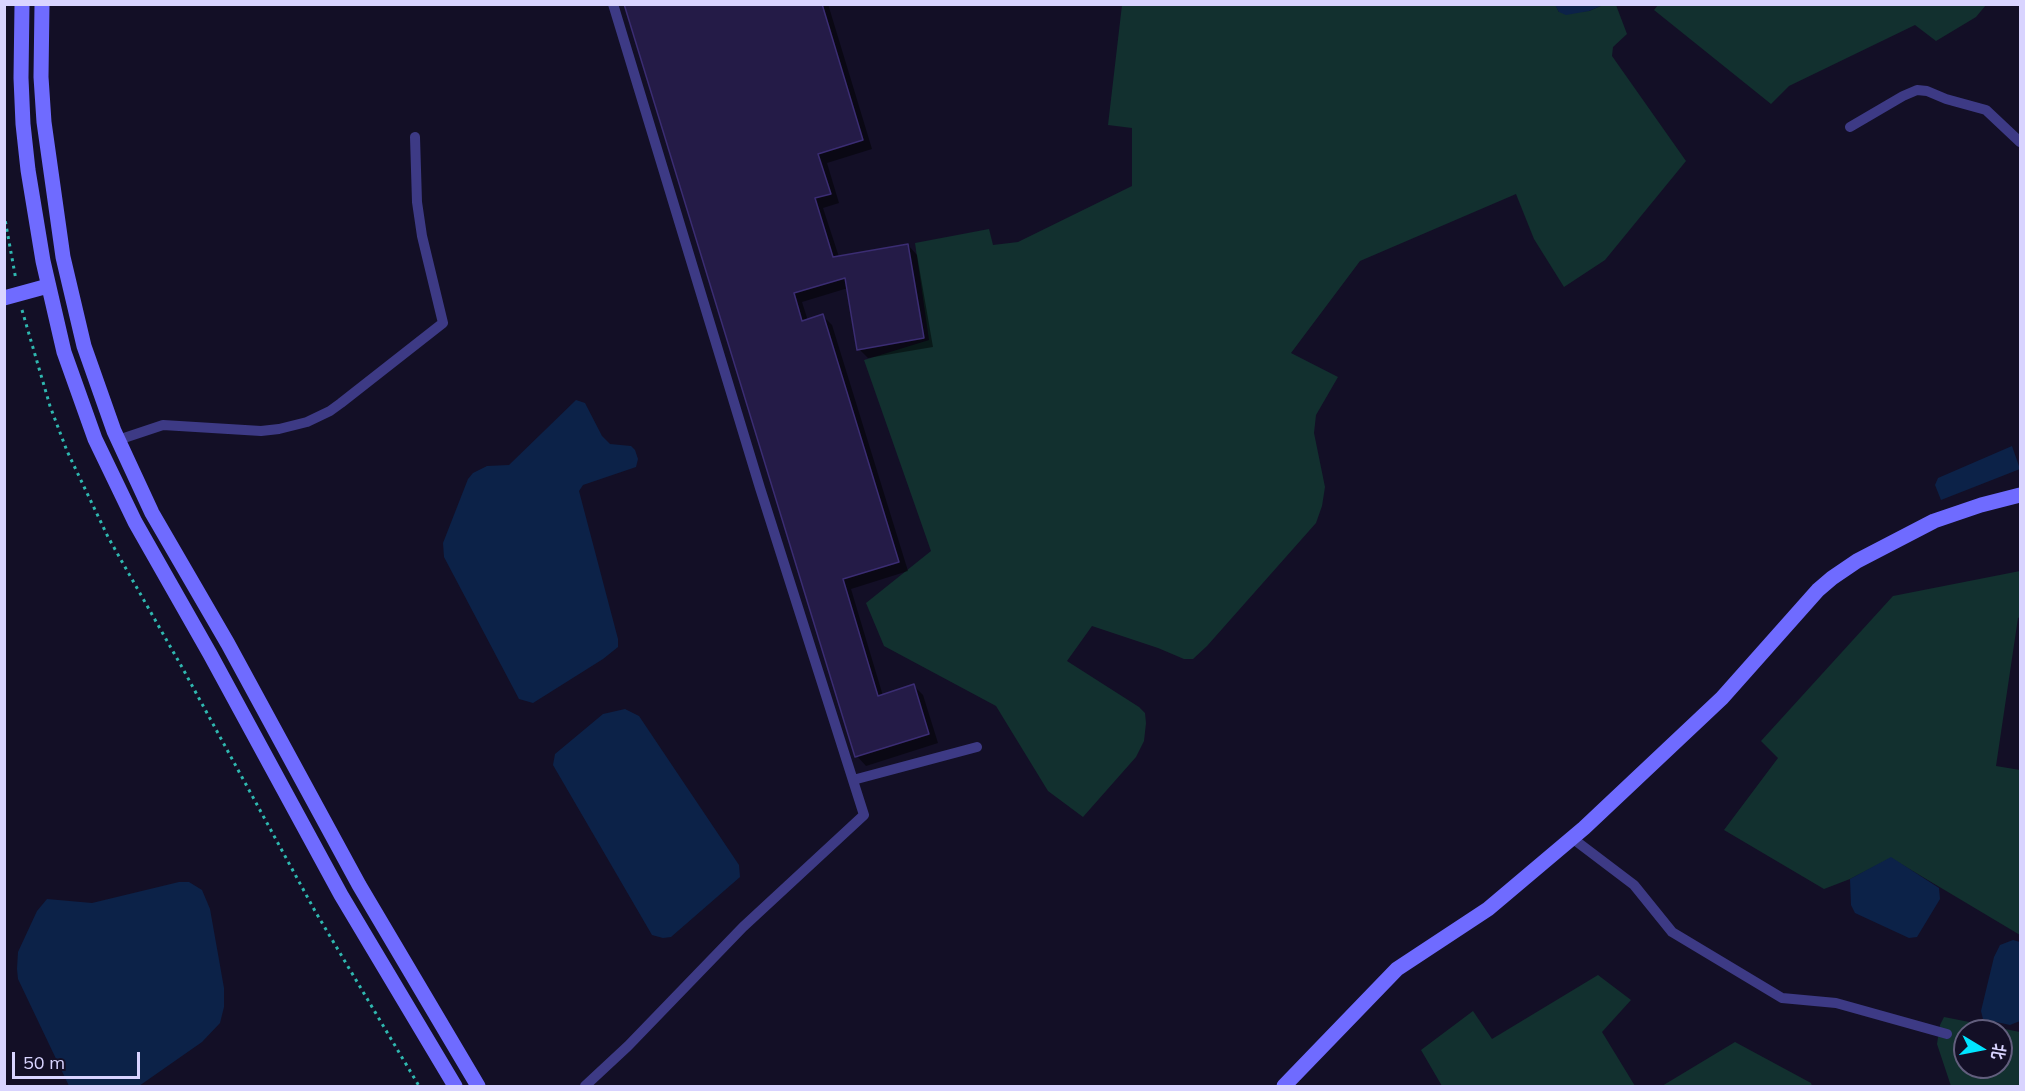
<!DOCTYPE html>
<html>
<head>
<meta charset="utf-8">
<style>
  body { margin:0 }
  #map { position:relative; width:2025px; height:1091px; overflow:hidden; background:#130f26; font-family:Mulish,"Noto Sans SC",sans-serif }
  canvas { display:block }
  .frame { position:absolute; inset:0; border:6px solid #d9d4ff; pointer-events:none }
  .north { position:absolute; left:1953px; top:1019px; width:60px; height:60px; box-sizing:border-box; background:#130f26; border:2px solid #625e7d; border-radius:50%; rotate:100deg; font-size:16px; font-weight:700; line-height:24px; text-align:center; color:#d9d4ff }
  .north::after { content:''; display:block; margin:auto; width:21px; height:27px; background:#00e5ff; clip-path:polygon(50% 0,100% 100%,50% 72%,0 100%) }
  .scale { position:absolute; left:12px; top:1052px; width:128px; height:27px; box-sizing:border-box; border:3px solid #d9d4ff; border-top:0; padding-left:8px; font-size:18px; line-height:21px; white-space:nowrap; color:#d9d4ff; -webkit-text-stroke:4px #130f26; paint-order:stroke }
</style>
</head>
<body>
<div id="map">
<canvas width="2025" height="1091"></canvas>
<div class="frame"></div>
<div class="north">北</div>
<div class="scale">50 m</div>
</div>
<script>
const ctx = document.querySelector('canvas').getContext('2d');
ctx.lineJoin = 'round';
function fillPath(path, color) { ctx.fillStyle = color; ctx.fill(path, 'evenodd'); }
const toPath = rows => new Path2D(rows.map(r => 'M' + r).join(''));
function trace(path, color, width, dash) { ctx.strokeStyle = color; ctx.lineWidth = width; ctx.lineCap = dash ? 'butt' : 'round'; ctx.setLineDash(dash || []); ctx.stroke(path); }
const green = toPath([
  [1555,4,1559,12,1589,11,1603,5,1616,5,1627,34,1613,47,1612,56,1686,161,1605,260,1564,287,1534,239,1516,194,1360,261,1291,353,1338,377,1316,415,1314,433,1325,487,1322,506,1316,523,1207,646,1193,659,1184,659,1158,648,1092,626,1067,661,1139,707,1145,713,1146,723,1144,741,1136,757,1083,817,1048,791,996,706,884,646,866,603,931,551,864,360,929,340,915,243,989,229,993,245,1018,242,1132,186,1132,128,1108,125,1122,5],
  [1658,5,1658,4,1986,5,1976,17,1936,41,1915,25,1789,86,1771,104,1654,10],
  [2020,571,2020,617,2018,618,1996,766,2020,770,2020,935,1891,858,1850,879,1824,889,1724,830,1778,758,1761,741,1893,596],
  [1598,975,1631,1000,1602,1032,1635,1086,1442,1086,1421,1050,1473,1011,1492,1039],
  [1944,1017,2020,1032,2020,1086,1951,1086,1937,1044,1940,1025],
  [1965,1031,2001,1031,2001,1067,1965,1067],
  [1735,1042,1811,1083,1812,1086,1662,1086]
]);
const water = toPath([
  [1555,5,1555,4,1603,5,1589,11,1566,15,1559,12],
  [576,400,585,403,602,436,610,444,631,446,635,450,638,459,636,467,583,485,579,491,618,639,618,647,603,659,533,703,519,699,444,557,443,543,468,479,473,473,487,466,509,465],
  [2012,446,2020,469,1941,500,1935,485,1938,478],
  [625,709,639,716,739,865,740,877,671,937,663,938,652,935,553,765,555,754,603,714],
  [1891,857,1939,888,1940,899,1917,937,1909,938,1855,913,1851,905,1850,879],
  [179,882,189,882,202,890,210,909,224,988,224,1007,220,1023,202,1042,139,1086,69,1086,18,979,17,969,18,952,37,911,47,899,92,903],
  [2013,940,2020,942,2020,1021,2010,1025,1983,1019,1981,1011,1994,957,2000,945]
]);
const shadow = toPath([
  [626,4,828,4,872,149,827,163,839,203,823,208,839,257,908,245,917,255,933,347,868,358,859,349,848,288,802,302,808,321,823,316,832,325,908,571,851,589,883,696,914,686,923,695,938,743,866,766,857,756]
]);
const building = toPath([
  [624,4,822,4,863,140,818,154,831,194,815,198,833,257,908,244,924,338,857,350,845,278,794,293,802,321,823,314,899,562,843,579,878,696,914,684,929,734,855,757,624,4]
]);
const path = toPath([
  [4,214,16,280],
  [22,310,50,406,67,451,108,537,183,669,315,911,419,1086]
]);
const lane = toPath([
  [1850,127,1903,96,1917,90,1927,91,1946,99,1986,110,2020,142],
  [118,440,163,425,261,431,279,429,307,422,330,411,341,403,443,323,422,236,417,202,415,137],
  [853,780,977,747],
  [1572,838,1634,885,1672,932,1782,998,1836,1003,1947,1034],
  [585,1086,628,1046,743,927,864,815,760,488,613,4]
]);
const secondary = toPath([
  [22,4,21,78,23,124,28,170,43,261,64,352,95,439,135,522,210,654,341,895,455,1086],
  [42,4,41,77,44,122,63,257,84,346,114,431,152,513,228,644,359,885,478,1086],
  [4,298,48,286],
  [1284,1086,1397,969,1488,909,1584,828,1722,698,1818,590,1832,578,1857,561,1934,521,1981,505,2020,495]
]);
fillPath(green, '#12302f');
fillPath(water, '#0c2248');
fillPath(shadow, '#0007');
fillPath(building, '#241b47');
trace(building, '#3b2d73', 1.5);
trace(path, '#2fb8b0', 3, [3, 4.5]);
trace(lane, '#3d3a85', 10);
trace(secondary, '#6f6bff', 15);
</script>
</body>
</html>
